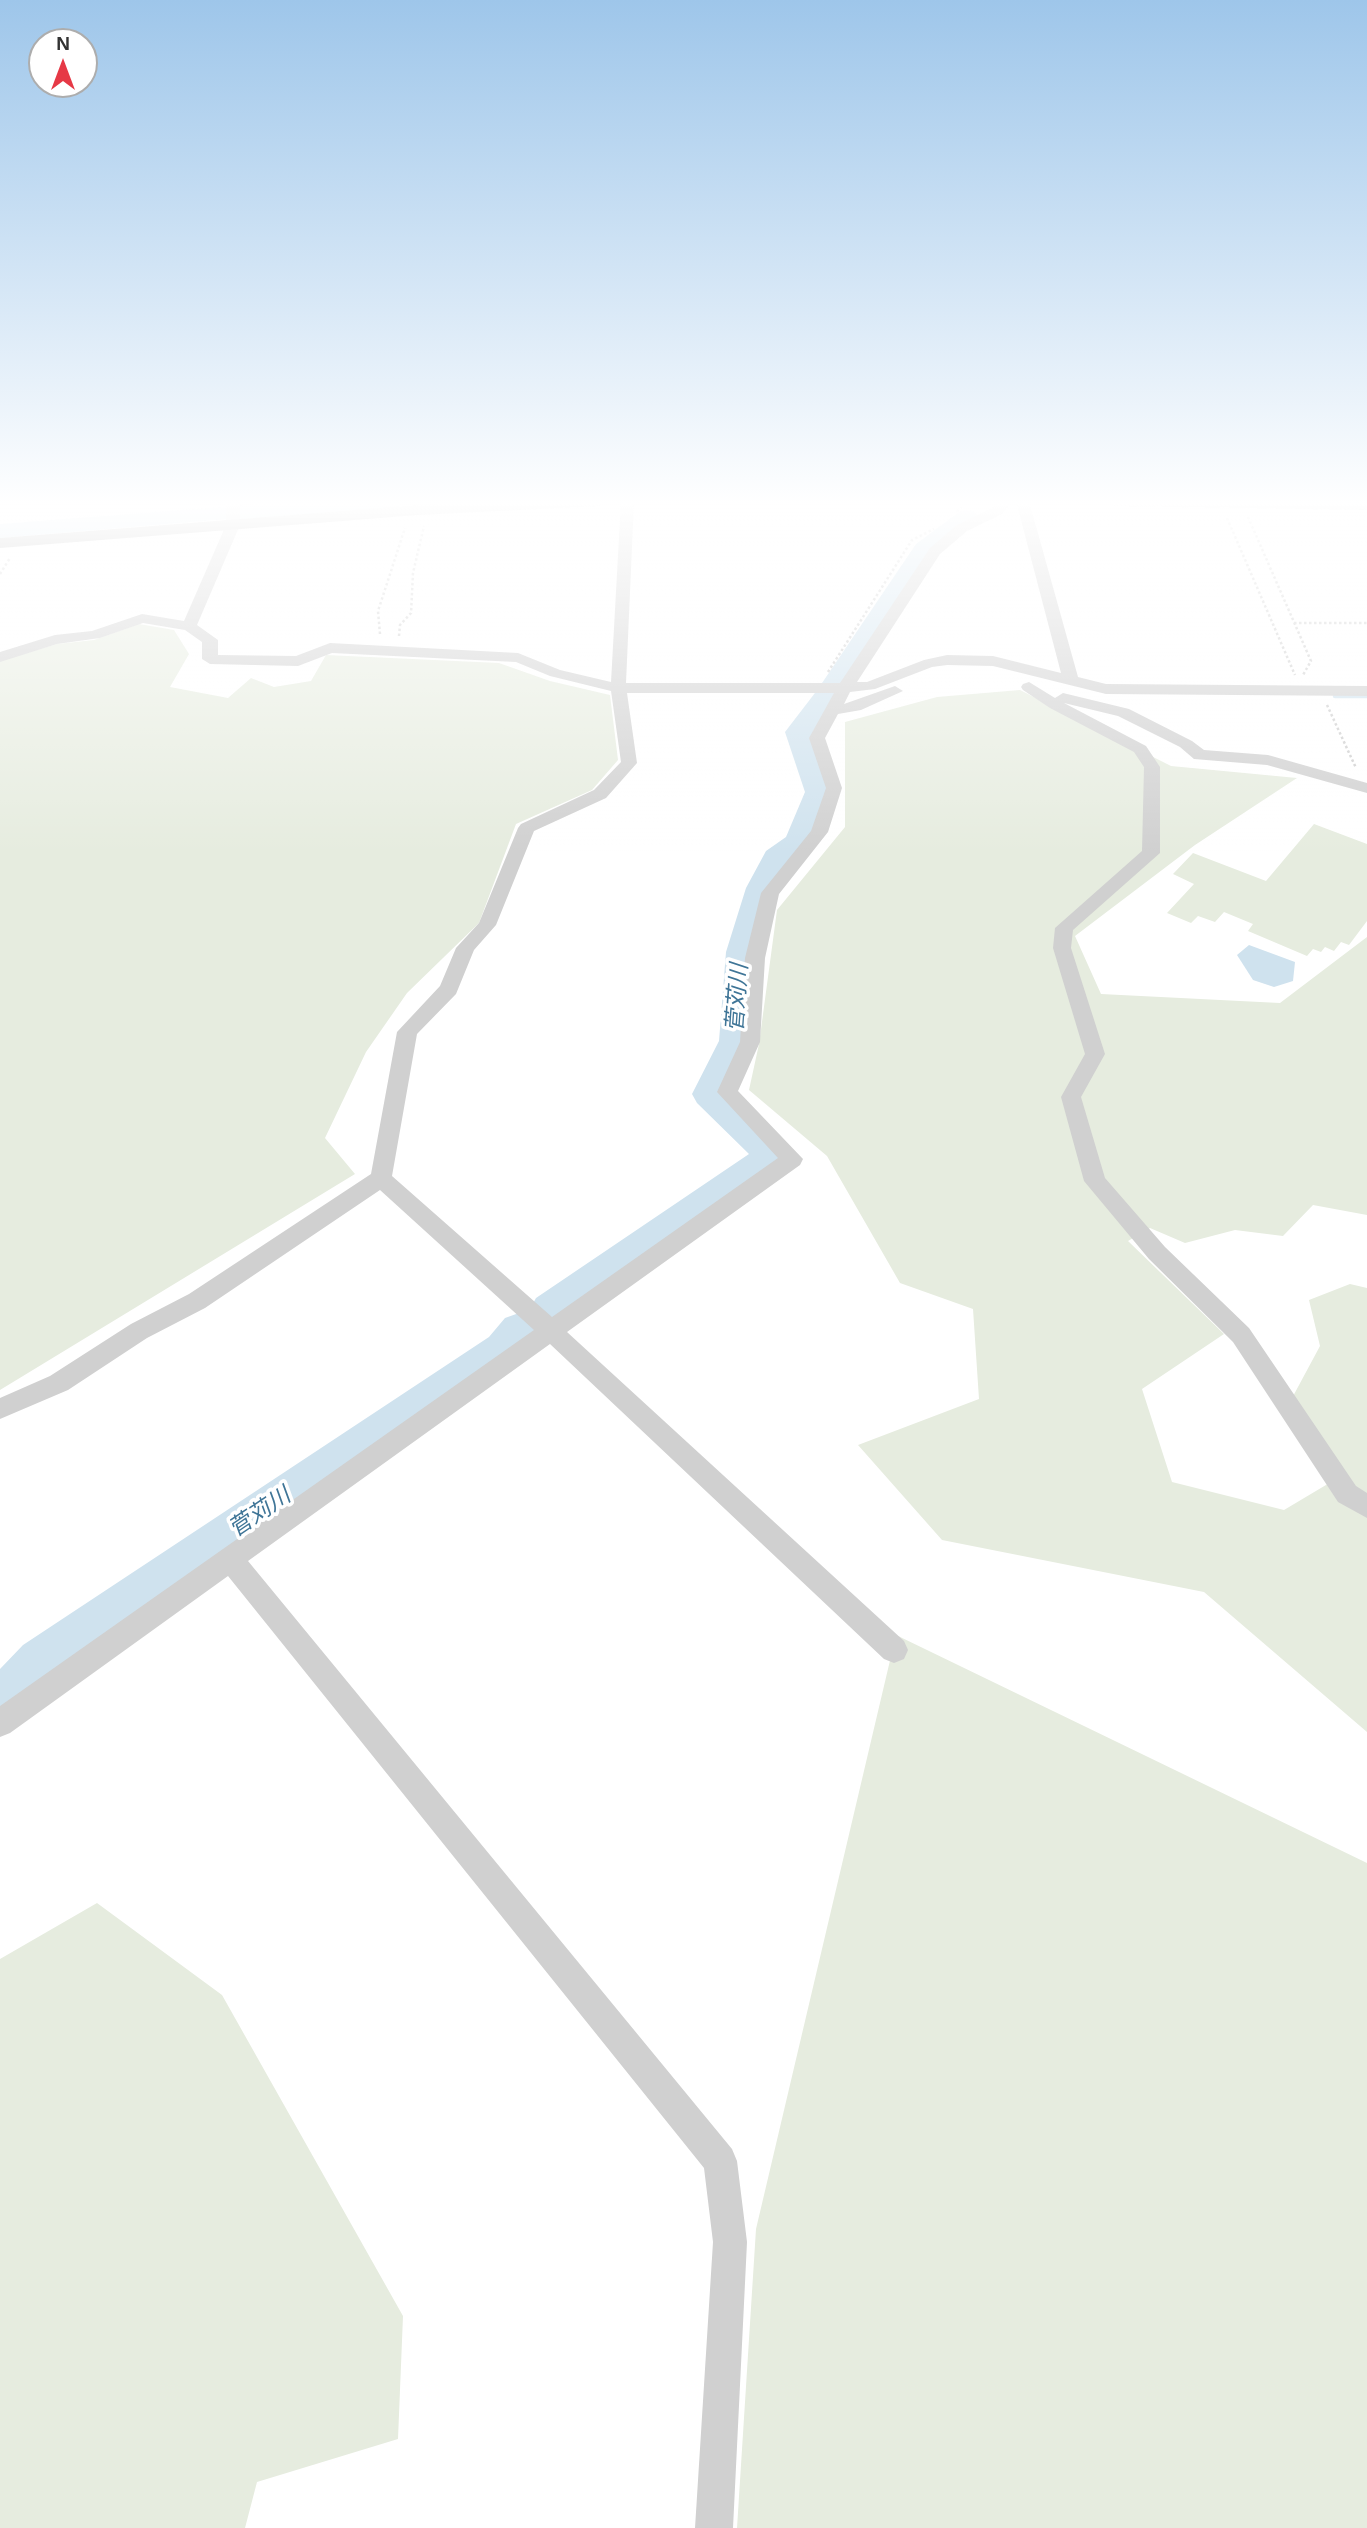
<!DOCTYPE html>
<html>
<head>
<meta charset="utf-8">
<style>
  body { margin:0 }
  #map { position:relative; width:1367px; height:2528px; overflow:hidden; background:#fff; font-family:Arial,sans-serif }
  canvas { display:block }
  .north { position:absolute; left:28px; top:28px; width:70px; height:70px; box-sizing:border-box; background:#fff; border:2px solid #adadad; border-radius:50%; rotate:0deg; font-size:19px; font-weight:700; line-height:28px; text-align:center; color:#333 }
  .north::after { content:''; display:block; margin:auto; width:24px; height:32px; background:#e63946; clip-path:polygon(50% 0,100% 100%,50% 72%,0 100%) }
</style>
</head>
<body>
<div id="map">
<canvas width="1367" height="2528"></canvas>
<div class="north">N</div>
</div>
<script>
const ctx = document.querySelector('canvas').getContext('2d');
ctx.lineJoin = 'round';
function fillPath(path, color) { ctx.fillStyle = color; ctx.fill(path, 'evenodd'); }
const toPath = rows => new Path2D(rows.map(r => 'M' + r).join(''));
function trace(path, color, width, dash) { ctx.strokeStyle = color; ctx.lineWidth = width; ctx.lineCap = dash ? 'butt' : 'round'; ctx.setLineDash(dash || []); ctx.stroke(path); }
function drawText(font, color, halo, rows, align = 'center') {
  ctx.font = font + ' Arial,"Noto Sans JP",sans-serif'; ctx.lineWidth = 7; ctx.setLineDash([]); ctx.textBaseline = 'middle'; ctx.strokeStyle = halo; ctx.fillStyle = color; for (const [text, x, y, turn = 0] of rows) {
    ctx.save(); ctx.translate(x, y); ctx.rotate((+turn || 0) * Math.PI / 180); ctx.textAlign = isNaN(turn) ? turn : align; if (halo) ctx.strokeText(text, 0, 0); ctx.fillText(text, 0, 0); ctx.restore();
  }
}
const green = toPath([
  [139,624,174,630,189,654,170,687,228,698,251,678,274,687,311,681,326,655,499,663,550,681,610,695,618,760,592,790,516,824,479,923,407,993,366,1052,325,1138,355,1174,0,1390,0,661,57,644,94,640],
  [1020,690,1171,766,1297,778,1195,845,1075,936,1101,994,1280,1003,1367,937,1367,1215,1313,1205,1283,1236,1235,1230,1185,1243,1150,1228,1128,1241,1224,1334,1142,1389,1172,1482,1284,1510,1331,1482,1284,1413,1320,1346,1309,1300,1350,1284,1367,1288,1367,1732,1204,1592,942,1540,858,1445,979,1399,973,1309,900,1283,827,1156,749,1090,759,1044,777,910,845,827,845,722,937,697],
  [1314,824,1367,844,1367,921,1349,945,1341,942,1334,951,1325,947,1321,952,1313,949,1307,956,1248,931,1253,924,1224,912,1215,922,1198,916,1191,923,1167,913,1194,884,1173,874,1193,853,1266,881],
  [896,1635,1367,1863,1367,2528,737,2528,756,2229],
  [97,1903,222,1995,403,2316,398,2439,257,2482,245,2528,0,2528,0,1959]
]);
const water = toPath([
  [1249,945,1295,962,1293,981,1274,987,1253,980,1237,955]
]);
const stream = toPath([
  [1335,696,1367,696]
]);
const river = toPath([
  [305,501,404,501,401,506,393,508,242,519,234,517,231,512,234,507,242,505,305,501],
  [220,507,228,509,231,514,228,519,0,538,0,524,220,507],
  [967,510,975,512,979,517,933,554,813,732,833,792,814,842,789,862,776,888,758,952,753,1041,728,1091,786,1147,791,1156,786,1165,564,1320,550,1325,536,1320,530,1309,536,1298,749,1154,697,1103,692,1094,719,1041,726,952,746,888,766,851,786,837,805,792,785,732,818,689,821,688,820,686,916,544,959,512,967,510],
  [519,1313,533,1318,539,1329,517,1361,57,1677,35,1700,17,1712,0,1719,0,1669,23,1645,489,1337,505,1318,519,1313]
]);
const path = toPath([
  [957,512,967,501],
  [1248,517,1311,661,1303,675],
  [1227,518,1295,675],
  [0,574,10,558],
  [1294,623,1367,623],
  [380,634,378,611,405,528],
  [399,636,400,625,411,613,413,573,424,526],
  [828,672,912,540,934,529],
  [1327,705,1356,768]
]);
const minor = toPath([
  [226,501,240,501,240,525,197,625,218,640,218,655,296,656,330,643,518,653,560,670,611,682,621,501,634,501,626,683,840,683,930,548,957,525,992,508,999,501,1012,501,1002,514,967,531,940,554,857,682,867,682,924,660,947,655,993,656,1061,673,1016,501,1029,501,1078,677,1106,684,1367,686,1367,696,1106,694,993,666,947,665,932,667,875,689,850,692,844,704,895,686,903,691,861,710,838,714,825,738,842,788,828,832,779,894,765,958,760,1042,738,1091,803,1159,800,1165,567,1332,904,1641,908,1650,904,1659,894,1663,884,1659,550,1344,248,1561,732,2149,737,2161,747,2242,733,2528,695,2528,713,2242,704,2168,228,1576,10,1733,0,1737,0,1706,534,1330,380,1190,205,1308,147,1338,68,1390,0,1419,0,1398,50,1376,131,1324,189,1294,371,1174,397,1032,440,986,456,948,479,923,518,828,521,824,594,790,621,762,611,691,550,676,516,662,332,653,298,666,210,664,202,659,202,642,185,630,143,623,100,638,57,644,0,662,0,652,55,635,92,631,142,614,184,621,226,525,226,501],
  [627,693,834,693,809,738,826,788,811,831,761,893,745,958,740,1042,717,1092,778,1158,552,1317,392,1176,417,1034,456,994,474,950,496,925,534,831,606,798,637,763,627,693],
  [1029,682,1055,698,1063,693,1129,709,1192,741,1204,750,1268,755,1367,783,1367,793,1267,765,1194,759,1180,747,1118,716,1064,703,1146,746,1160,767,1160,853,1073,930,1071,948,1105,1054,1081,1097,1105,1178,1165,1247,1249,1328,1356,1486,1367,1493,1367,1518,1338,1502,1233,1342,1149,1259,1084,1181,1061,1097,1085,1054,1053,948,1055,928,1142,851,1144,767,1134,752,1050,708,1023,690,1021,687,1023,684,1029,682]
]);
const major = toPath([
  [508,501,607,501,599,506,418,515,0,548,0,538,418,505,508,501],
  [1107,501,1367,501,1367,510,1115,506,1107,501]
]);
const waterNames = [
  ["菅苅川",738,998,-86],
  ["菅苅川",260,1513,-34]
];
fillPath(green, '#e6ecdf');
fillPath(water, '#cfe2ee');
trace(stream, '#cfe2ee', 4.5);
fillPath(river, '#cfe2ee');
trace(path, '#cdcdcd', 2.5, [2.5, 2.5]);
fillPath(minor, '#d0d0d0');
fillPath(major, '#ababab');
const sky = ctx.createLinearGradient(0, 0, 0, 854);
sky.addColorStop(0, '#9ec6ea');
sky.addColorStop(0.59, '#fff');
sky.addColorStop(1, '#ffffff00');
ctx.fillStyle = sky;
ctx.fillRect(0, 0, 1367, 854);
drawText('italic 23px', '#3f7597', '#fff', waterNames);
</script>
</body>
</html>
